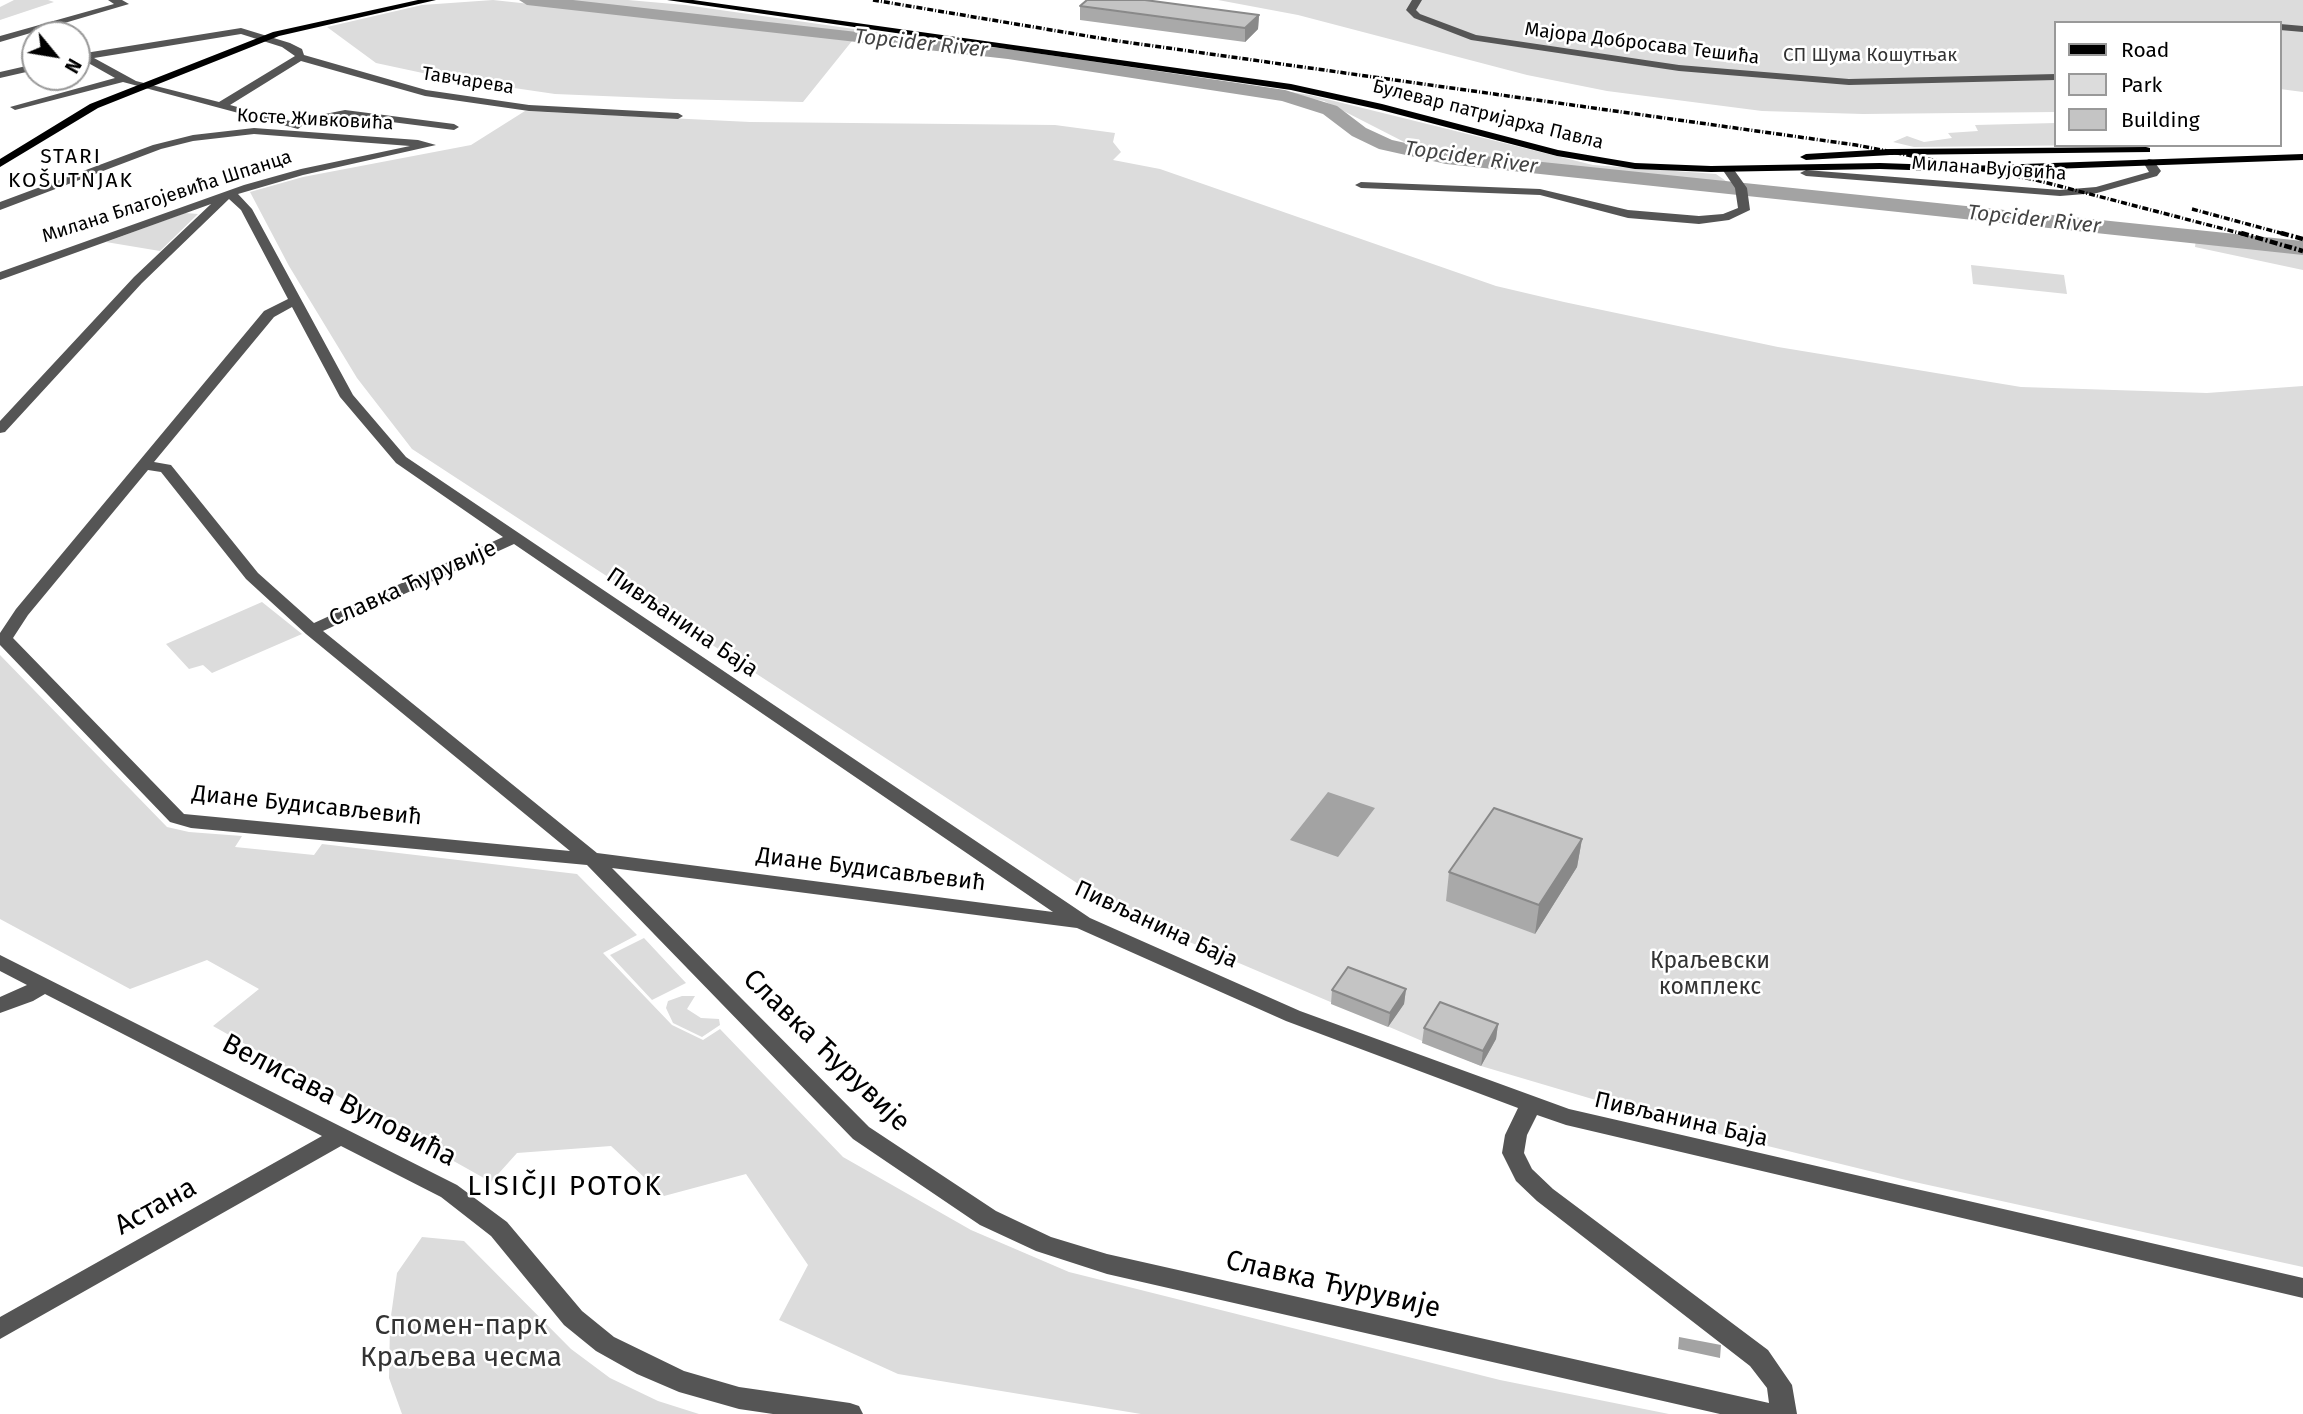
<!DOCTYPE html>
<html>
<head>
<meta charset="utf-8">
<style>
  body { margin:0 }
  #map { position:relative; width:2303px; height:1414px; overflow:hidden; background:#fff; font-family:"Fira Sans",sans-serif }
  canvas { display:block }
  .legend { position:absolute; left:2054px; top:21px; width:228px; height:126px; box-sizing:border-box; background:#fff; border:2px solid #999; margin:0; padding:9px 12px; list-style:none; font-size:21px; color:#000 }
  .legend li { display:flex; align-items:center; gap:14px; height:35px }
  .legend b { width:35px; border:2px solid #999 }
  .north { position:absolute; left:21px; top:21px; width:70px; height:70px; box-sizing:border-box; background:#fff; border:2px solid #999; border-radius:50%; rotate:120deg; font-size:19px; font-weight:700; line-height:28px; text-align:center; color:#000 }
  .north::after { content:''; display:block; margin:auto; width:24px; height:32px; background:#000; clip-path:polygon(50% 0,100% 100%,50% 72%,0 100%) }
</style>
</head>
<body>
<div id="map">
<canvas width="2303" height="1414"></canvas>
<ul class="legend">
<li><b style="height:9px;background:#000"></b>Road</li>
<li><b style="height:19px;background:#dcdcdc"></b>Park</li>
<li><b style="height:19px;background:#c4c4c4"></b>Building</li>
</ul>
<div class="north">N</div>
</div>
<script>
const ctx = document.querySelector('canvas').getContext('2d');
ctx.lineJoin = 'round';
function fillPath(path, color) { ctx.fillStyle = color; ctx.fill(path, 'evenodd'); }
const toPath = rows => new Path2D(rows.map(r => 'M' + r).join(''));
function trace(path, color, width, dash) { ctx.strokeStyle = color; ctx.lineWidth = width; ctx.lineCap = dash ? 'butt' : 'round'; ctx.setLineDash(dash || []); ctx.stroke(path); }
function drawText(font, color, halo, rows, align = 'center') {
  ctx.font = font + ' "Fira Sans",sans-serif'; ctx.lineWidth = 5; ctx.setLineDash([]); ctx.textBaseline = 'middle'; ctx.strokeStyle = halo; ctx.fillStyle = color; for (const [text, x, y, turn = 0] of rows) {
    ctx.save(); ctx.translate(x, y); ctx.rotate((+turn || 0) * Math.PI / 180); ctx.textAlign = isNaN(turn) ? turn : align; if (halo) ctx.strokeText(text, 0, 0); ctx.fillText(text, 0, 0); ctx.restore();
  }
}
const green = toPath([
  [14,0,48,0,54,2,0,20,0,7],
  [493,0,689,21,852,41,803,102,675,99,555,94,446,78,376,63,327,27,422,5],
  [542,0,628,0,685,5,1044,56],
  [1218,0,2303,0,2303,92,2280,89,2280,23,2056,23,2056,112,1863,114,1762,111,1607,91,1527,75,1298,15],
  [1072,58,1310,95,1593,165,1716,174,1736,188,1471,159,1471,153,1414,147,1324,101,1070,60],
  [525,111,750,122,1055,125,1115,133,1113,142,1121,152,1113,160,1160,169,1496,286,1564,302,1778,347,2021,387,2207,393,2303,386,2303,1267,1910,1181,1670,1122,1481,1066,1126,915,412,449,357,378,289,266,250,192,303,177,471,145],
  [2056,123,2056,145,2101,145,1914,147,1893,142,1907,136,1924,142,1952,138,1948,133,1978,131,1975,125],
  [185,213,198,214,160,251,106,242],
  [2196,239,2303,248,2303,270,2195,247],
  [1971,265,2064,275,2067,294,1973,284],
  [262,602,302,634,212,673,203,665,189,669,166,644],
  [0,655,167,827,189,832,242,836,235,847,314,855,322,844,577,874,637,935,603,953,672,1025,703,1040,720,1029,843,1157,971,1230,1069,1272,1500,1380,1669,1414,1141,1414,898,1374,779,1320,808,1265,746,1174,664,1196,611,1146,517,1153,491,1182,213,1026,259,989,207,960,130,989,0,919],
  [644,938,686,983,652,1000,610,955],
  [682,996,695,996,687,1009,701,1018,719,1019,720,1025,702,1037,673,1023,666,1008,668,1001],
  [422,1237,464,1241,571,1349,610,1378,658,1401,699,1414,402,1414,389,1378,390,1323,397,1273]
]);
const water = toPath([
  [1328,792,1375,808,1338,857,1290,840],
  [1679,1337,1721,1345,1720,1358,1678,1349]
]);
const river = toPath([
  [519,0,573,0,1008,49,1285,90,1337,106,1366,128,1392,140,1446,152,2303,241,2303,255,1446,164,1379,149,1352,136,1323,114,1282,101,1008,59,527,5,519,0]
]);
const minor = toPath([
  [108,0,122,0,129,4,0,42,0,36,114,4,108,0],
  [1412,0,1422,0,1416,10,1420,14,1476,35,1679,65,1849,79,2056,74,2056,80,1849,85,1679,71,1471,40,1414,18,1406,10,1412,0],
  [2280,24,2303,26,2303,32,2280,30,2280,24],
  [241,28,290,43,302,49,304,55,426,90,529,105,678,113,683,116,678,119,529,111,425,96,301,61,230,105,290,121,345,110,454,124,459,127,454,130,345,116,303,125,298,129,123,82,15,110,10,107,115,78,83,60,77,61,79,54,241,28],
  [241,34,282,47,295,56,219,102,136,81,94,58,241,34],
  [35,64,35,70,0,78,0,72,35,64],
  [254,128,418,140,436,145,303,175,238,194,252,209,353,395,406,457,1090,918,1300,1011,1569,1109,2303,1278,2303,1298,1566,1125,1537,1115,1527,1135,1524,1153,1532,1169,1553,1189,1768,1350,1792,1385,1797,1414,1720,1414,1107,1274,1036,1251,980,1225,853,1139,587,865,191,828,170,822,0,645,0,633,16,609,264,311,288,299,241,210,229,199,142,283,5,432,0,433,0,421,134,277,211,204,0,280,0,272,244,185,301,169,410,146,254,134,193,141,161,149,0,210,0,202,153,145,193,135,254,128],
  [292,307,340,397,396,463,503,537,314,623,258,573,171,465,154,462,274,317,292,307],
  [148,470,161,472,246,579,306,634,570,851,184,814,13,638,28,615,148,470],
  [514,544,1053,912,597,853,323,631,514,544],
  [612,868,1077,928,1286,1021,1518,1108,1505,1135,1502,1153,1516,1181,1537,1201,1750,1366,1767,1388,1769,1403,1107,1254,1051,1237,996,1211,869,1127,612,868],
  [2149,159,2153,160,2161,171,2157,176,2097,193,2060,196,1806,176,1800,173,1806,170,2060,190,2096,187,2149,172,2143,162,2149,159],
  [1728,166,1732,167,1747,188,1750,210,1729,220,1699,224,1628,218,1540,195,1361,188,1355,185,1361,182,1540,189,1628,210,1699,216,1723,214,1738,208,1735,188,1722,169,1728,166],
  [0,955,457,1185,507,1222,582,1311,614,1337,684,1371,739,1387,850,1403,859,1406,863,1414,773,1414,739,1409,679,1392,637,1374,596,1351,564,1325,491,1236,441,1197,341,1146,0,1339,0,1317,322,1136,45,994,33,1001,0,1013,0,997,27,985,0,971,0,955]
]);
const major = toPath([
  [418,0,436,0,279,36,98,108,0,167,0,159,90,104,273,32,418,0],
  [667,0,693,0,1291,84,1382,104,1558,150,1635,163,1711,166,1880,163,1968,166,2303,154,2303,160,1968,172,1880,169,1711,172,1635,169,1557,156,1381,110,1291,90,667,0],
  [2146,147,2150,148,2150,152,1890,155,1806,160,1800,157,1806,154,1890,149,2146,147]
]);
const railFar1 = toPath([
  [873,0,1111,40,1856,145,2036,180,2247,235],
  [2192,209,2288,235]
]);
const rail = toPath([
  [2241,233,2303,251],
  [2281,233,2303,239]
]);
const wall = toPath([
  [1080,6,1259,15,1258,29,1245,42,1080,20],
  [1582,839,1577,867,1535,934,1446,901,1449,872],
  [1406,989,1404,1004,1388,1027,1331,1004,1332,990],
  [1498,1024,1496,1039,1481,1066,1422,1043,1424,1028]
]);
const shadedWall = toPath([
  [1259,15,1258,29,1245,42,1245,28],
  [1582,839,1577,867,1535,934,1539,905],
  [1406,989,1404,1004,1388,1027,1390,1013],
  [1498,1024,1496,1039,1481,1066,1483,1051]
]);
const building = toPath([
  [1087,0,1145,0,1259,15,1245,28,1080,6,1087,0],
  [1494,808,1582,839,1539,905,1449,872,1494,808],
  [1348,967,1406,989,1390,1013,1332,990,1348,967],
  [1440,1002,1498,1024,1483,1051,1424,1028,1440,1002]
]);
const farStreetnames = [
  ["Мајора Добросава Тешића",1642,44,7],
  ["Тавчарева",468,81,9],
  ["Булевар патријарха Павла",1488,115,14],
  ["Косте Живковића",315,120,3],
  ["Милана Вујовића",1989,169,4],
  ["Милана Благојевића Шпанца",167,197,-18]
];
const farParknames = [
  ["СП Шума Кошутњак",1870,56]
];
const farWaternames = [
  ["Topcider River",921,44,6],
  ["Topcider River",1471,158,8],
  ["Topcider River",2034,220,6]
];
const farNeighbourhoodnames = [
  ["STARI",71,157],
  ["KOŠUTNJAK",71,181]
];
const streetNames = [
  ["Славка Ћурувије",413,584,-24],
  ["Пивљанина Баја",682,623,34],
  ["Диане Будисављевић",307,806,6],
  ["Диане Будисављевић",871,870,7],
  ["Пивљанина Баја",1156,925,25],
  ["Пивљанина Баја",1681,1120,13]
];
const parkNames = [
  ["Краљевски",1710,962],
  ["комплекс",1710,988]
];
const nearStreetnames = [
  ["Славка Ћурувије",826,1051,44],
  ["Велисава Вуловића",339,1101,27],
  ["Астана",156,1207,-29],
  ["Славка Ћурувије",1333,1285,13]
];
const nearNeighbourhoodnames = [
  ["LISIČJI POTOK",565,1187]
];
const nearParknames = [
  ["Спомен-парк",461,1326],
  ["Краљева чесма",461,1358]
];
fillPath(green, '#dcdcdc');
fillPath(water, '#a3a3a3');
fillPath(river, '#a3a3a3');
fillPath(minor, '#555');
fillPath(major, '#000');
trace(railFar1, '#000', 3.5, [6, 2, 1, 2]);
trace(rail, '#000', 4.5, [8, 2.5, 2, 2.5]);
fillPath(wall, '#a9a9a9');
fillPath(shadedWall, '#898989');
fillPath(building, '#c4c4c4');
trace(building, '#898989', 2);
drawText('19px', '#000', '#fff', farStreetnames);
drawText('19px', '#333', '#fff', farParknames);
drawText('italic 21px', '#444', '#fff', farWaternames);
ctx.letterSpacing = '2px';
drawText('21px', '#000', '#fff', farNeighbourhoodnames);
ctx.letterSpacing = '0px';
drawText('23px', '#000', '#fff', streetNames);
drawText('23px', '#333', '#fff', parkNames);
drawText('28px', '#000', '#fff', nearStreetnames);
ctx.letterSpacing = '2px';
drawText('28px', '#000', '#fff', nearNeighbourhoodnames);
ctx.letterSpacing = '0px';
drawText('28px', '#333', '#fff', nearParknames);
</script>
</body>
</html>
